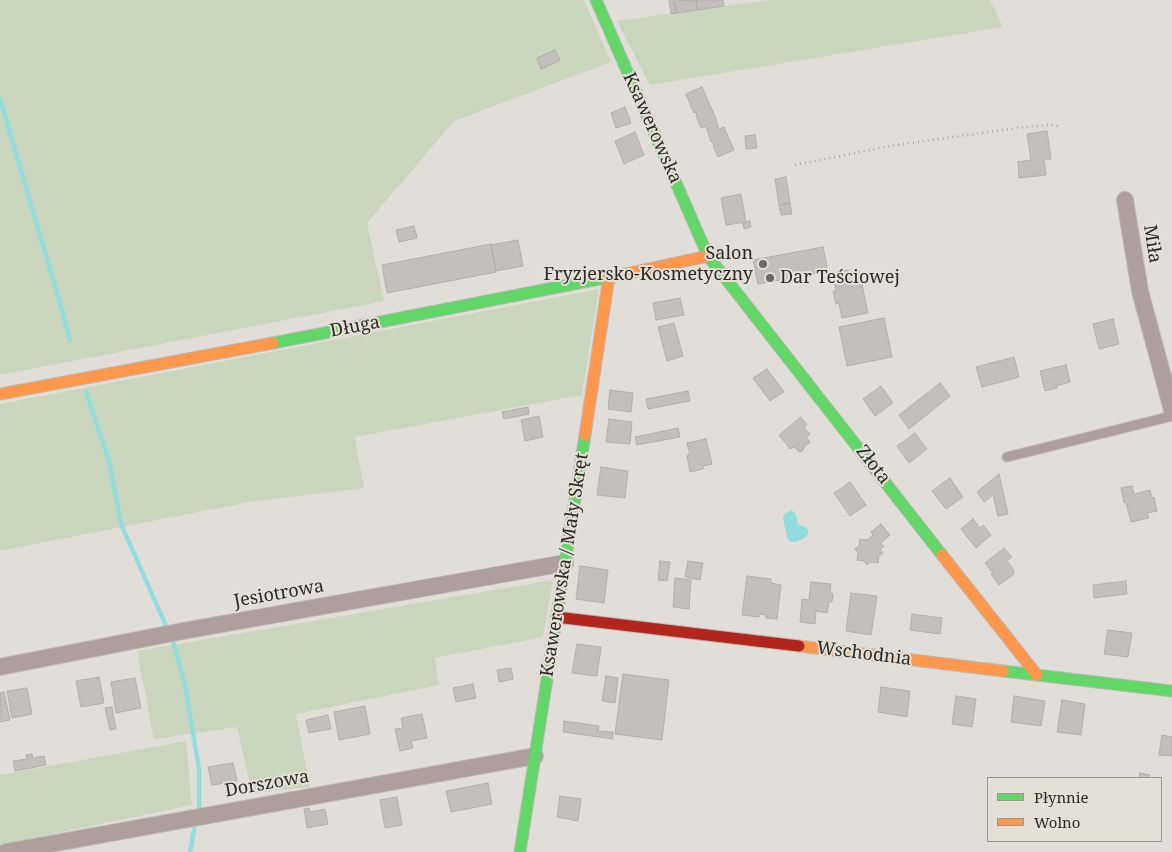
<!DOCTYPE html>
<html>
<head>
<meta charset="utf-8">
<style>
  body { margin:0 }
  #map { position:relative; width:1172px; height:852px; overflow:hidden; background:#e1deda; font-family:"Noto Serif",serif }
  canvas { display:block }
  .legend { position:absolute; left:987px; top:777px; width:175px; height:65px; box-sizing:border-box; background:#e4dfd7; border:1px solid #9a9690; margin:0; padding:6px 9px; list-style:none; font-size:15px; color:#2b2926 }
  .legend li { display:flex; align-items:center; gap:10px; height:25px }
  .legend b { width:25px; border:1px solid #9a9690 }
</style>
</head>
<body>
<div id="map">
<canvas width="1172" height="852"></canvas>
<ul class="legend">
<li><b style="height:6px;background:#63d668"></b>Płynnie</li>
<li><b style="height:6px;background:#ff974d"></b>Wolno</li>
</ul>
</div>
<script>
const ctx = document.querySelector('canvas').getContext('2d');
ctx.lineJoin = 'round';
function fillPath(path, color) { ctx.fillStyle = color; ctx.fill(path, 'evenodd'); }
const toPath = rows => new Path2D(rows.map(r => 'M' + r).join(''));
function trace(path, color, width, dash) { ctx.strokeStyle = color; ctx.lineWidth = width; ctx.lineCap = dash ? 'butt' : 'round'; ctx.setLineDash(dash || []); ctx.stroke(path); }
function drawText(font, color, halo, rows, align = 'center') {
  ctx.font = font + ' "Noto Serif",serif'; ctx.lineWidth = 4; ctx.setLineDash([]); ctx.textBaseline = 'middle'; ctx.strokeStyle = halo; ctx.fillStyle = color; for (const [text, x, y, turn = 0] of rows) {
    ctx.save(); ctx.translate(x, y); ctx.rotate((+turn || 0) * Math.PI / 180); ctx.textAlign = isNaN(turn) ? turn : align; if (halo) ctx.strokeText(text, 0, 0); ctx.fillText(text, 0, 0); ctx.restore();
  }
}
const green = toPath([
  [0,0,584,0,611,62,454,121,367,223,384,301,0,375],
  [769,0,990,0,1003,27,650,85,617,21],
  [599,289,582,395,355,437,364,488,249,502,0,551,0,404],
  [553,580,543,637,435,658,439,685,296,714,310,787,252,793,237,727,154,739,137,651],
  [186,741,192,805,0,845,0,775]
]);
const water = toPath([
  [792,510,796,515,798,524,807,528,808,531,808,534,806,537,796,542,791,542,788,540,783,519,784,514]
]);
const stream = toPath([
  [0,99,60,303,70,340],
  [86,392,109,461,121,524,167,628],
  [173,641,185,685,199,769,199,806],
  [190,852,195,825]
]);
const building = toPath([
  [696,0,697,10,676,13,674,1,696,0],
  [696,0,723,0,724,6,697,10,696,0],
  [669,1,674,1,676,13,671,14,669,1],
  [555,50,560,60,541,69,537,58,555,50],
  [702,87,717,121,716,121,719,129,724,127,734,150,718,157,713,146,714,145,713,142,711,142,706,126,701,128,696,116,697,116,696,112,694,113,686,94,702,87],
  [625,107,631,123,616,128,611,113,625,107],
  [1046,131,1047,131,1051,159,1044,159,1046,175,1019,178,1018,163,1017,162,1031,160,1027,134,1046,131],
  [635,132,644,155,624,164,615,141,635,132],
  [755,135,757,148,746,149,745,136,755,135],
  [786,177,790,203,779,205,775,179,786,177],
  [741,194,746,222,726,225,721,198,741,194],
  [790,203,792,214,781,215,779,205,790,203],
  [750,221,751,227,744,229,743,223,750,221],
  [414,226,417,238,399,242,396,230,414,226],
  [518,240,523,266,496,271,491,245,518,240],
  [491,244,496,272,387,293,382,265,491,244],
  [823,247,828,271,758,284,753,260,823,247],
  [848,270,849,273,859,271,868,313,842,318,839,303,836,304,833,291,836,291,833,277,837,276,837,272,848,270],
  [680,298,684,315,656,320,653,303,680,298],
  [884,318,892,357,847,366,839,327,884,318],
  [1113,319,1119,344,1099,349,1093,324,1113,319],
  [674,323,683,356,667,361,658,327,674,323],
  [1014,357,1019,377,982,387,976,367,1014,357],
  [1066,365,1070,382,1056,386,1057,388,1045,391,1040,371,1066,365],
  [767,369,784,392,770,401,753,378,767,369],
  [940,383,950,396,909,429,899,415,940,383],
  [881,386,893,403,875,416,863,399,881,386],
  [610,390,633,393,631,412,608,409,610,390],
  [688,391,690,401,648,409,646,399,688,391],
  [528,407,529,414,504,419,502,412,528,407],
  [539,416,543,437,525,441,521,420,539,416],
  [801,417,807,425,804,427,810,434,806,437,810,442,804,447,803,450,801,452,798,451,795,447,793,448,793,447,790,449,779,435,801,417],
  [609,419,632,422,630,444,606,442,609,419],
  [678,428,680,437,637,445,635,437,678,428],
  [915,433,927,449,909,463,897,446,915,433],
  [706,439,712,464,703,466,703,469,690,472,687,455,690,455,687,443,706,439],
  [601,467,628,471,625,498,597,495,601,467],
  [999,474,1008,514,998,516,993,495,984,502,977,492,999,474],
  [950,478,963,497,946,509,932,491,950,478],
  [850,482,866,505,850,516,834,493,850,482],
  [1132,486,1134,494,1150,490,1152,498,1154,497,1157,511,1147,513,1149,518,1131,522,1126,502,1124,503,1121,488,1132,486],
  [973,519,980,528,983,525,991,535,976,548,961,529,973,519],
  [881,524,890,535,881,543,884,547,880,549,883,553,879,556,878,563,871,562,867,565,864,561,857,560,858,553,855,549,859,546,860,539,867,540,873,535,871,532,881,524],
  [1004,548,1012,557,1007,561,1014,570,1013,575,999,585,991,574,993,573,985,563,1004,548],
  [660,561,670,562,667,581,658,580,660,561],
  [688,561,703,563,700,580,685,577,688,561],
  [580,566,608,570,604,603,576,599,580,566],
  [747,576,771,579,771,583,781,585,777,619,766,618,766,615,759,614,759,617,742,615,747,576],
  [675,578,691,580,689,609,673,607,675,578],
  [1126,581,1127,594,1094,598,1093,585,1126,581],
  [811,582,831,584,830,593,833,594,832,602,829,602,827,613,816,611,815,624,800,622,802,599,809,600,811,582],
  [851,593,877,596,871,635,846,631,851,593],
  [912,614,942,618,940,634,910,630,912,614],
  [1108,630,1132,633,1128,657,1104,654,1108,630],
  [577,644,601,647,597,676,572,673,577,644],
  [511,668,513,679,499,682,497,670,511,668],
  [623,674,669,680,662,740,615,734,623,674],
  [606,676,618,678,615,703,602,701,606,676],
  [99,677,104,703,81,707,76,681,99,677],
  [135,678,141,708,116,713,111,682,135,678],
  [473,684,476,698,456,702,453,688,473,684],
  [881,687,910,691,907,717,878,712,881,687],
  [27,688,32,714,12,718,7,691,27,688],
  [4,692,10,720,0,722,0,693,4,692],
  [956,696,976,699,972,727,952,724,956,696],
  [1014,696,1045,701,1041,726,1011,722,1014,696],
  [1062,700,1085,704,1081,735,1057,732,1062,700],
  [365,706,370,734,339,740,334,712,365,706],
  [112,707,116,729,110,730,105,708,112,707],
  [422,714,427,738,411,741,413,748,400,751,395,729,403,728,401,718,422,714],
  [328,715,331,729,309,733,306,720,328,715],
  [564,721,599,726,598,731,613,732,613,739,563,732,564,721],
  [1162,735,1172,737,1172,756,1159,755,1162,735],
  [32,754,33,758,44,756,46,765,15,771,13,761,27,759,26,755,32,754],
  [233,763,237,781,212,785,208,767,233,763],
  [1140,773,1150,775,1149,778,1139,778,1140,773],
  [488,783,492,804,451,812,446,791,488,783],
  [560,796,581,799,578,821,557,817,560,796],
  [397,797,402,825,385,828,380,800,397,797],
  [309,808,310,812,325,809,328,824,307,828,304,809,309,808]
]);
const path = toPath([
  [795,165,890,146,1024,127,1049,125,1060,126]
]);
const lane = toPath([
  [1007,457,1172,416]
]);
const street = toPath([
  [1125,200,1140,291,1172,410],
  [0,667,183,631,565,563],
  [6,852,535,756]
]);
const fast = toPath([
  [596,0,708,256,942,555],
  [273,343,625,274],
  [1003,671,1172,691],
  [520,852,585,435]
]);
const slow = toPath([
  [625,274,708,256],
  [0,394,273,343],
  [585,435,609,277],
  [942,555,1037,675],
  [799,646,1003,671]
]);
const jam = toPath([
  [556,617,799,646]
]);
const markers = [
  [763,264,5,"#6b6865"],
  [770,278,5,"#6b6865"]
];
const streetNames = [
  ["Ksawerowska",652,128,66],
  ["Miła",1152,244,81],
  ["Długa",355,327,-11],
  ["Złota",873,465,52],
  ["Ksawerowska / Mały Skręt",565,565,-81],
  ["Jesiotrowa",279,594,-10],
  ["Wschodnia",864,654,7],
  ["Dorszowa",267,784,-10]
];
const poiNames = [
  ["Salon",753,254],
  ["Fryzjersko-Kosmetyczny",753,275],
  ["Dar Teściowej",780,278,"left"]
];
fillPath(green, '#c9d5bd');
fillPath(water, '#92dddc');
trace(stream, '#92dddc', 4.5);
fillPath(building, '#c2bfbc');
trace(building, '#b1aeab', 1);
trace(lane, '#bcbab7', 11);
trace(street, '#bcbab7', 18);
trace(fast, '#bcbab7', 13);
trace(slow, '#bcbab7', 13);
trace(jam, '#bcbab7', 13);
trace(path, '#ada3a0', 2.5, [1, 4]);
trace(lane, '#af9f9c', 9);
trace(street, '#af9f9c', 16);
trace(fast, '#63d668', 11);
trace(slow, '#ff974d', 11);
trace(jam, '#b3261e', 11);
for (const [x, y, r, color] of markers) { const dot = new Path2D(); dot.arc(x, y, r, 0, 2 * Math.PI); ctx.fillStyle = color; ctx.fill(dot); trace(dot, '#e4dfd7', 2); }
drawText('18px', '#2b2926', '#e4dfd7', streetNames);
drawText('18px', '#2b2926', '#e4dfd7', poiNames, 'right');
</script>
</body>
</html>
